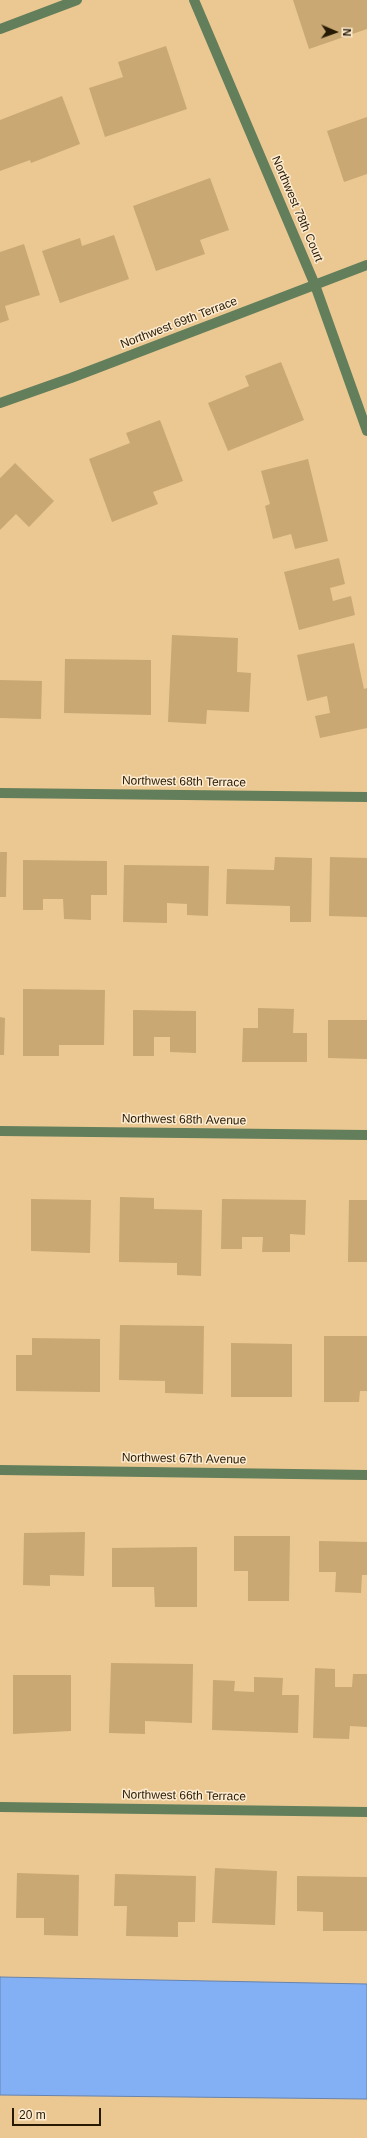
<!DOCTYPE html>
<html>
<head>
<meta charset="utf-8">
<style>
  body { margin:0 }
  #map { position:relative; width:367px; height:2138px; overflow:hidden; background:#ebc892; font-family:Arial,sans-serif }
  canvas { display:block }
  .north { position:absolute; left:315px; top:12px; width:40px; height:40px; -webkit-text-stroke:3px #feecd1; paint-order:stroke; rotate:92deg; font-size:11px; font-weight:700; line-height:16px; text-align:center; color:#271a05 }
  .north::after { content:''; display:block; margin:auto; width:14px; height:18px; background:#271a05; clip-path:polygon(50% 0,100% 100%,50% 72%,0 100%) }
  .scale { position:absolute; left:12px; top:2108px; width:89px; height:18px; box-sizing:border-box; border:2px solid #271a05; border-top:0; padding-left:5px; font-size:12px; line-height:14px; white-space:nowrap; color:#271a05; -webkit-text-stroke:3px #feecd1; paint-order:stroke }
</style>
</head>
<body>
<div id="map">
<canvas width="367" height="2138"></canvas>
<div class="north">N</div>
<div class="scale">20 m</div>
</div>
<script>
const ctx = document.querySelector('canvas').getContext('2d');
ctx.lineJoin = 'round';
function fillPath(path, color) { ctx.fillStyle = color; ctx.fill(path, 'evenodd'); }
const toPath = rows => new Path2D(rows.map(r => 'M' + r).join(''));
function trace(path, color, width, dash) { ctx.strokeStyle = color; ctx.lineWidth = width; ctx.lineCap = dash ? 'butt' : 'round'; ctx.setLineDash(dash || []); ctx.stroke(path); }
function drawText(font, color, halo, rows, align = 'center') {
  ctx.font = font + ' Arial,sans-serif'; ctx.lineWidth = 3; ctx.setLineDash([]); ctx.textBaseline = 'middle'; ctx.strokeStyle = halo; ctx.fillStyle = color; for (const [text, x, y, turn = 0] of rows) {
    ctx.save(); ctx.translate(x, y); ctx.rotate((+turn || 0) * Math.PI / 180); ctx.textAlign = isNaN(turn) ? turn : align; if (halo) ctx.strokeText(text, 0, 0); ctx.fillText(text, 0, 0); ctx.restore();
  }
}
const water = toPath([
  [0,1977,367,1984,367,2099,0,2095,0,1977]
]);
const building = toPath([
  [293,0,367,0,367,29,309,49],
  [166,46,187,109,105,137,89,88,123,77,118,62],
  [62,96,80,144,31,163,30,160,0,171,0,120],
  [367,117,367,174,344,182,327,131],
  [210,178,229,230,200,240,205,254,156,271,133,206],
  [114,235,129,279,60,303,42,251,80,238,82,246],
  [24,244,40,295,5,306,9,320,0,323,0,252],
  [281,362,304,420,228,451,208,403,249,386,245,376],
  [160,420,183,481,153,492,158,504,112,522,89,459,130,443,126,433],
  [308,459,328,541,295,549,291,534,273,539,265,506,270,504,261,471],
  [15,463,54,501,29,527,16,514,0,530,0,478],
  [339,558,345,584,330,588,333,601,351,596,355,615,299,630,284,572],
  [172,635,238,638,237,672,251,673,249,712,207,710,206,724,168,722],
  [354,643,364,689,367,688,367,728,320,738,315,716,330,713,327,696,307,701,297,655],
  [65,659,151,660,151,715,64,713],
  [0,680,42,681,41,719,0,718],
  [0,852,7,852,6,897,0,897],
  [275,857,312,858,311,922,290,922,290,906,226,904,227,869,274,870],
  [330,857,367,858,367,917,329,916],
  [23,860,107,861,107,895,91,895,91,920,64,919,63,899,43,899,43,910,23,910],
  [124,865,209,866,208,916,187,915,187,904,167,903,167,923,123,922],
  [23,989,105,990,104,1045,59,1045,59,1056,23,1056],
  [258,1008,294,1009,293,1033,307,1033,307,1062,242,1062,243,1028,258,1028],
  [133,1010,196,1011,196,1053,170,1052,170,1037,154,1037,154,1056,133,1056],
  [0,1017,5,1018,4,1055,0,1055],
  [328,1020,367,1020,367,1059,328,1058],
  [120,1197,154,1198,154,1209,202,1210,201,1276,177,1275,177,1263,119,1262],
  [31,1199,91,1200,90,1253,31,1251],
  [222,1199,306,1200,305,1235,290,1234,290,1252,262,1252,263,1237,242,1237,242,1249,221,1249],
  [349,1200,367,1200,367,1262,348,1262],
  [120,1325,204,1326,203,1394,165,1393,165,1381,119,1380],
  [324,1336,367,1336,367,1391,360,1391,359,1402,324,1402],
  [32,1338,100,1339,100,1392,16,1391,16,1355,32,1355],
  [231,1343,292,1344,292,1397,231,1397],
  [85,1532,84,1576,50,1575,50,1586,23,1585,24,1533],
  [234,1536,290,1536,289,1601,248,1601,248,1571,234,1571],
  [319,1541,367,1542,367,1575,362,1575,361,1593,335,1592,336,1572,319,1572],
  [197,1547,197,1607,155,1607,154,1587,112,1587,112,1548],
  [111,1663,193,1664,192,1723,145,1721,145,1734,109,1733],
  [315,1668,335,1669,335,1687,352,1687,353,1674,367,1674,367,1727,350,1726,349,1739,313,1738],
  [13,1675,71,1675,71,1731,13,1734],
  [254,1677,283,1678,282,1695,299,1695,298,1733,212,1730,213,1680,235,1681,234,1691,254,1692],
  [215,1868,277,1871,275,1925,212,1923],
  [17,1873,79,1875,78,1936,44,1935,44,1918,16,1918],
  [115,1874,196,1876,195,1922,178,1922,178,1937,126,1936,127,1906,114,1906],
  [297,1876,367,1877,367,1931,323,1931,323,1912,297,1911]
]);
const minor = toPath([
  [194,0,315,285,367,431],
  [0,29,77,0],
  [0,403,71,378,367,265],
  [0,793,367,797],
  [0,1131,367,1135],
  [0,1470,367,1475],
  [0,1807,367,1812]
]);
const streetNames = [
  ["Northwest 78th Court",297,209,67],
  ["Northwest 69th Terrace",179,323,-21],
  ["Northwest 68th Terrace",184,782,1],
  ["Northwest 68th Avenue",184,1120,1],
  ["Northwest 67th Avenue",184,1459,1],
  ["Northwest 66th Terrace",184,1796,1]
];
fillPath(water, '#83b0f5');
trace(water, '#6783ad', 1);
fillPath(building, '#c9a873');
trace(minor, '#627e5a', 10);
drawText('12px', '#271a05', '#feecd1', streetNames);
</script>
</body>
</html>
